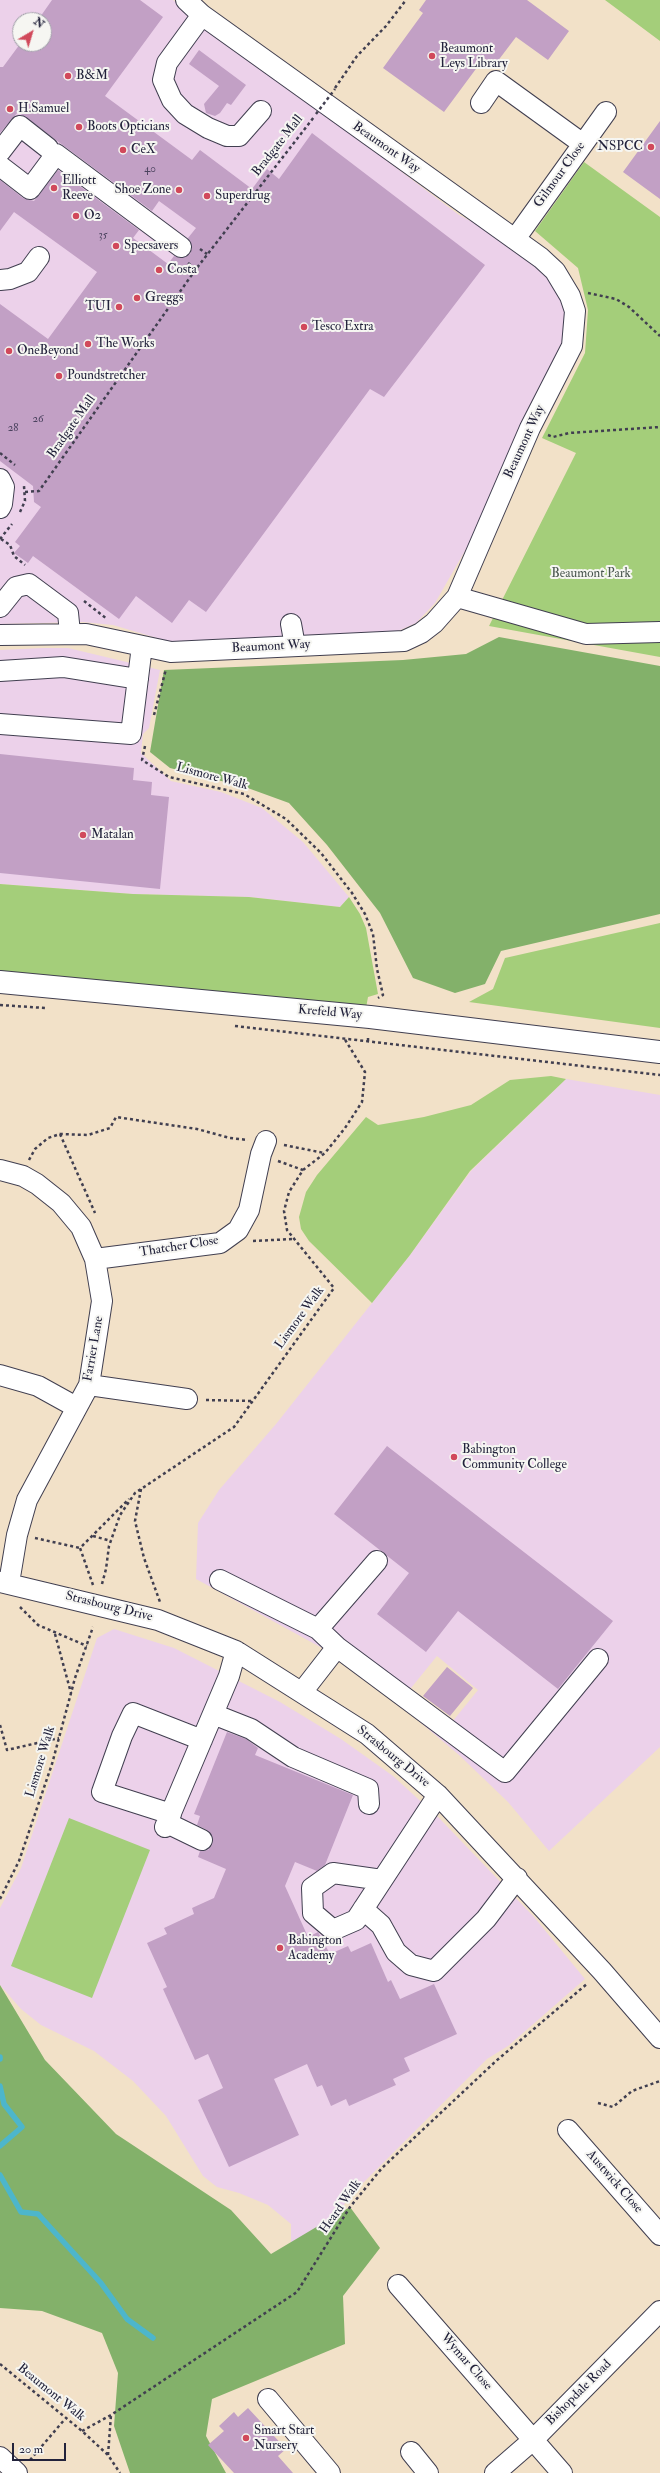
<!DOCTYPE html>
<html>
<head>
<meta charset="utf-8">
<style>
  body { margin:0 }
  #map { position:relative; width:660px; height:2473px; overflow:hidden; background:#f2e1c8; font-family:"IM FELL Double Pica",serif }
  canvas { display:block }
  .north { position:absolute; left:12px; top:12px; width:40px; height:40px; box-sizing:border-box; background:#f6f6f2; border:1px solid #a1a1a9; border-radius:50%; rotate:38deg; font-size:11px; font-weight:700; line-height:16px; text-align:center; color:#22223b }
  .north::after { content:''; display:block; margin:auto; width:14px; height:18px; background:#d1495b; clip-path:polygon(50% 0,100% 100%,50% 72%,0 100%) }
  .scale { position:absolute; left:12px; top:2443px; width:54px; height:18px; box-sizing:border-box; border:2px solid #22223b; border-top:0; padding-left:5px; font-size:12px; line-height:14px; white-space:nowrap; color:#22223b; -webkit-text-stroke:3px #f6f6f2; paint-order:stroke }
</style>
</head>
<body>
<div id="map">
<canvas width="660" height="2473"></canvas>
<div class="north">N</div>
<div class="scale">20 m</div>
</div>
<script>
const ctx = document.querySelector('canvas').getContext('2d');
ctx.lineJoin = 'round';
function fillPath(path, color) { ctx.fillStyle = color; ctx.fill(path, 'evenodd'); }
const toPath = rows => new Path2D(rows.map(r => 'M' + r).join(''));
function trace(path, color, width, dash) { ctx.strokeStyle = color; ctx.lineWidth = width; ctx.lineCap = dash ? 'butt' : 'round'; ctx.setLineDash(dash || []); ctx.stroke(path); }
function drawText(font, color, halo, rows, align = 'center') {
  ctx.font = font + ' "IM FELL Double Pica",serif'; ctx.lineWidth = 4; ctx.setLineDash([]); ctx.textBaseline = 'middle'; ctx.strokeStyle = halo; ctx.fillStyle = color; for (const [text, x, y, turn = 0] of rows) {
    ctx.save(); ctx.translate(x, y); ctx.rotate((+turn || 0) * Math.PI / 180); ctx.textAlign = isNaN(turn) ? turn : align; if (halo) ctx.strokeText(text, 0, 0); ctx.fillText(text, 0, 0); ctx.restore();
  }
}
const built = toPath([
  [0,0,173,0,459,215,486,229,550,277,564,302,565,314,562,342,470,542,435,603,416,623,398,631,373,634,177,644,113,625,83,622,0,624],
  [20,20,44,20,44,44,20,44],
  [43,648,68,648,160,670,149,728,143,734,141,753,171,781,221,792,262,808,303,842,349,897,340,907,249,897,133,894,0,884,0,650],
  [566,1079,660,1095,660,1747,549,1851,508,1802,459,1755,402,1707,415,1692,452,1722,478,1690,437,1656,398,1704,322,1648,196,1579,198,1523,219,1490,276,1424,410,1255,471,1171],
  [114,1629,174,1648,280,1702,341,1739,393,1776,440,1819,534,1917,585,1979,508,2046,487,2059,348,2198,334,2222,291,2250,291,2224,268,2205,239,2193,217,2187,203,2176,166,2116,133,2081,94,2051,41,2025,21,2009,0,1985,0,1908,21,1868,97,1638]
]);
const green = toPath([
  [605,0,660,0,660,41],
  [584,162,660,217,660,657,489,626,576,453,542,438,585,353,588,310,578,268,535,231],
  [0,884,133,894,249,897,340,907,349,897,360,914,366,928,378,994,368,997,366,1008,0,974],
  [660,923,660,1028,469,1002,493,989,505,958],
  [551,1076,566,1079,470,1171,410,1255,372,1303,309,1241,301,1229,299,1217,306,1192,317,1175,366,1117,378,1125,424,1117,471,1105,510,1080],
  [69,1818,150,1850,92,1998,11,1966]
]);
const forest = toPath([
  [499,637,660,666,660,914,501,951,485,984,455,993,413,978,380,913,327,845,289,803,245,787,170,768,150,752,164,670,403,660,466,654],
  [0,1985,45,2060,116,2134,231,2210,271,2254,350,2207,380,2248,343,2296,345,2344,212,2399,206,2436,226,2473,130,2473,114,2426,118,2373,102,2333,42,2311,0,2308]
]);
const stream = toPath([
  [0,2057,0,2059],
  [0,2086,4,2104,22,2127,0,2146],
  [0,2175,21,2212,38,2214,101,2283,127,2319,153,2338]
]);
const building = toPath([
  [52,0,140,0,163,17,105,96,192,160,200,150,252,189,267,169,279,179,312,133,485,265,384,397,370,389,206,612,189,600,172,623,136,596,119,619,33,556,28,563,14,553,20,546,15,542,41,507,34,502,33,486,0,461,0,304,48,339,97,272,14,212,0,231,0,180,23,198,34,201,58,170,139,230,133,238,168,264,174,256,180,258,190,254,192,248,188,238,196,228,159,201,152,211,18,112,0,133,0,67,3,67,20,44,44,44,44,20,38,20],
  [426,0,527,0,569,31,548,60,516,37,494,66,484,58,444,112,383,68,423,13,419,10],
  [199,50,246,85,231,105,227,103,220,113,215,116,206,113,204,104,219,86,189,64],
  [660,121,660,199,623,172],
  [0,754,134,768,133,780,152,782,151,795,169,797,160,889,0,873],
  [387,1446,613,1621,558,1689,458,1611,426,1652,377,1614,409,1573,334,1514],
  [447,1667,473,1688,450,1716,423,1696],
  [227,1732,246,1739,258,1748,255,1755,353,1795,325,1865,317,1871,295,1862,285,1886,308,1937,318,1932,330,1954,348,1946,351,1952,371,1943,388,1982,391,1980,400,1999,434,1984,457,2034,404,2058,410,2071,393,2079,396,2085,349,2106,346,2099,331,2106,322,2085,317,2087,307,2064,274,2079,299,2135,229,2167,198,2100,223,2088,208,2054,195,2060,163,1989,167,1987,147,1943,167,1934,164,1928,194,1914,192,1908,214,1898,226,1869,198,1857,200,1851,208,1850,212,1845,213,1839,207,1830,197,1825,200,1816,194,1814],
  [248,2408,286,2449,278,2456,293,2473,234,2473,208,2445,224,2431,219,2426,234,2412,238,2417]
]);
const path = toPath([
  [335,88,357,56,386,26,406,0],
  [200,249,207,254],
  [188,263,196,269],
  [588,293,616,299,629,307,660,336],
  [548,435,553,437,569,433,660,427],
  [0,453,15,465],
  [25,492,39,491,196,269,314,117],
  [20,512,25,501,24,486],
  [0,539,12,524],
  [1,539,10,545,14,556,25,565],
  [84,601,107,619],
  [154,715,166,669],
  [145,746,142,760,169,777,244,794,286,819,321,853,352,893,365,914,373,934,377,969,383,995,378,998],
  [0,1005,45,1008],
  [235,1026,660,1075],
  [368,1041,368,1035],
  [60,1134,95,1213],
  [284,1145,324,1153],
  [29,1160,35,1149,48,1138,60,1134,88,1135,110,1128,116,1117,197,1129,230,1138,248,1140],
  [278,1161,303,1170],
  [253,1241,293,1239],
  [206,1400,253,1401],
  [141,1489,135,1521,144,1558,160,1602],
  [93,1536,111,1541],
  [35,1538,80,1548],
  [102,1584,106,1569,109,1546,120,1515,135,1493,234,1427,334,1288,287,1230,284,1211,289,1192,303,1170,325,1153,345,1128,362,1102,365,1072,344,1038],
  [93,1585,80,1548,129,1499],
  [20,1607,38,1625,87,1646],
  [55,1634,71,1693],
  [0,1725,7,1750,59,1738],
  [0,1899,19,1861,52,1764,75,1678,93,1627],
  [598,2103,613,2107,632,2091,660,2081],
  [0,2364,82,2431,108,2455,120,2473],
  [82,2431,111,2415,297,2292,350,2207,382,2168,496,2061,588,1983],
  [108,2455,111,2415],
  [30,2460,65,2419]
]);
const minor = toPath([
  [202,15,167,63,163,80,172,100,185,114,208,128,227,136,239,136,261,111],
  [481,103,496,81,583,144],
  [0,152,20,126,48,148],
  [0,166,30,189,56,154,181,247],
  [515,239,606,112],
  [0,280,10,279,28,272,39,257],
  [0,479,4,487,2,504,0,508],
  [457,597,586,634,660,632],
  [0,607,16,587,29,584,68,613,70,633],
  [291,624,295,646],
  [0,635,86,634,171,652,404,641,421,633,434,623,457,597,530,428,572,346,575,311,570,296,555,271,541,258,202,15,186,0],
  [0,671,63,667,138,679],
  [0,724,131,734,142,646],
  [0,1170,23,1176,37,1184,61,1203,81,1227,95,1259,102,1301,89,1385,27,1500,17,1535,9,1583],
  [95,1259,220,1243,238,1230,249,1210,261,1154,266,1141],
  [0,1375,38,1386,76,1407],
  [89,1385,187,1399],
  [220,1580,318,1629],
  [0,1582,158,1620,236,1651,367,1734,438,1795,602,1971,660,2038],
  [337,1647,505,1772,598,1659],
  [302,1692,337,1647,318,1629,377,1561],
  [213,1714,251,1729,293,1757,368,1789,369,1804],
  [171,1814,102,1792,122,1736,133,1713,202,1740],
  [167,1823,202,1840],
  [165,1827,229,1676,236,1651],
  [382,1880,333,1873,312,1888,313,1913,333,1930,356,1920,438,1795],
  [363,1909,381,1925,396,1952,411,1965,434,1971,486,1919,517,1878],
  [568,2130,660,2235],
  [398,2285,562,2473],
  [268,2399,330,2473],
  [411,2452,428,2473],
  [0,2457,17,2473],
  [495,2473,533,2440,660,2311]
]);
const highway = toPath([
  [0,982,370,1017,660,1052]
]);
const pathBridge = toPath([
  [316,114,335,89]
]);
const markers = [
  [432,56,4,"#d1495b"],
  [68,76,4,"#d1495b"],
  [10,109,4,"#d1495b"],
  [79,127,4,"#d1495b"],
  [651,147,4,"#d1495b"],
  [123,150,4,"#d1495b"],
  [54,188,4,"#d1495b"],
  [179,190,4,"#d1495b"],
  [207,196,4,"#d1495b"],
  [76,216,4,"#d1495b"],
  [116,246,4,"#d1495b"],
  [159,270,4,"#d1495b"],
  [137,298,4,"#d1495b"],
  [119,307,4,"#d1495b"],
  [304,327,4,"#d1495b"],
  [88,344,4,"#d1495b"],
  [9,351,4,"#d1495b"],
  [59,376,4,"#d1495b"],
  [83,835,4,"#d1495b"],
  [454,1457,4,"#d1495b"],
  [280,1948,4,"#d1495b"],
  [246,2438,4,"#d1495b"]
];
const numberNames = [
  ["40",150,170],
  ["35",103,236],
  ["26",38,420],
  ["28",13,429]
];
const poiNames = [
  ["Beaumont",440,49],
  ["Leys Library",440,64],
  ["B&M",76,76],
  ["H.Samuel",18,109],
  ["Boots Opticians",87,127],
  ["NSPCC",643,147,"right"],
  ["CeX",131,150],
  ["Elliott",62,181],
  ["Reeve",62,196],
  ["Shoe Zone",171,190,"right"],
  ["Superdrug",215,196],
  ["O2",84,216],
  ["Specsavers",124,246],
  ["Costa",167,270],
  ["Greggs",145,298],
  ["TUI",111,307,"right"],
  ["Tesco Extra",312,327],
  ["The Works",96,344],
  ["OneBeyond",17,351],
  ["Poundstretcher",67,376],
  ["Matalan",91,835],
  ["Babington",462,1450],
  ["Community College",462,1465],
  ["Babington",288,1941],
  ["Academy",288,1956],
  ["Smart Start",254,2431],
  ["Nursery",254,2446]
];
const streetNames = [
  ["Bradgate Mall",278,146,-52],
  ["Beaumont Way",386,148,35],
  ["Gilmour Close",560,175,-54],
  ["Bradgate Mall",72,427,-55],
  ["Beaumont Way",525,442,-65],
  ["Beaumont Way",271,647,-3],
  ["Lismore Walk",212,777,15],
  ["Krefeld Way",330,1013,5],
  ["Thatcher Close",179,1247,-9],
  ["Lismore Walk",300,1318,-54],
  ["Farrier Lane",94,1349,-80],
  ["Strasbourg Drive",109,1607,14],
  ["Strasbourg Drive",393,1757,39],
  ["Lismore Walk",41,1762,-73],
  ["Austwick Close",614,2182,49],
  ["Heard Walk",341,2207,-55],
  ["Wymar Close",466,2362,49],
  ["Beaumont Walk",51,2393,39],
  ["Bishopdale Road",579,2393,-45]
];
const parkNames = [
  ["Beaumont Park",591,574]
];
fillPath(built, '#ecd1ea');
fillPath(green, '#a4ce7a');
fillPath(forest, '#83b16a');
trace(stream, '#4db6cb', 5.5);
fillPath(building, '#c2a0c5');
trace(minor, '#413f50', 22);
trace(highway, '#413f50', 24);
trace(path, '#413f50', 2.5, [3, 3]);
trace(minor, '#fff', 20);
trace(highway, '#fff', 22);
trace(pathBridge, '#413f50', 2.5, [3, 3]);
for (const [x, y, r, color] of markers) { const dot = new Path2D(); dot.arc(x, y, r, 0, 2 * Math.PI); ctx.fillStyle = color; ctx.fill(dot); trace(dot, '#f6f6f2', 1.5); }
drawText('11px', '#4a425e', null, numberNames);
drawText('13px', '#22223b', '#f6f6f2', poiNames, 'left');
drawText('13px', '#22223b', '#f6f6f2', streetNames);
drawText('13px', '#49564e', '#f6f6f2', parkNames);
</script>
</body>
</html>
